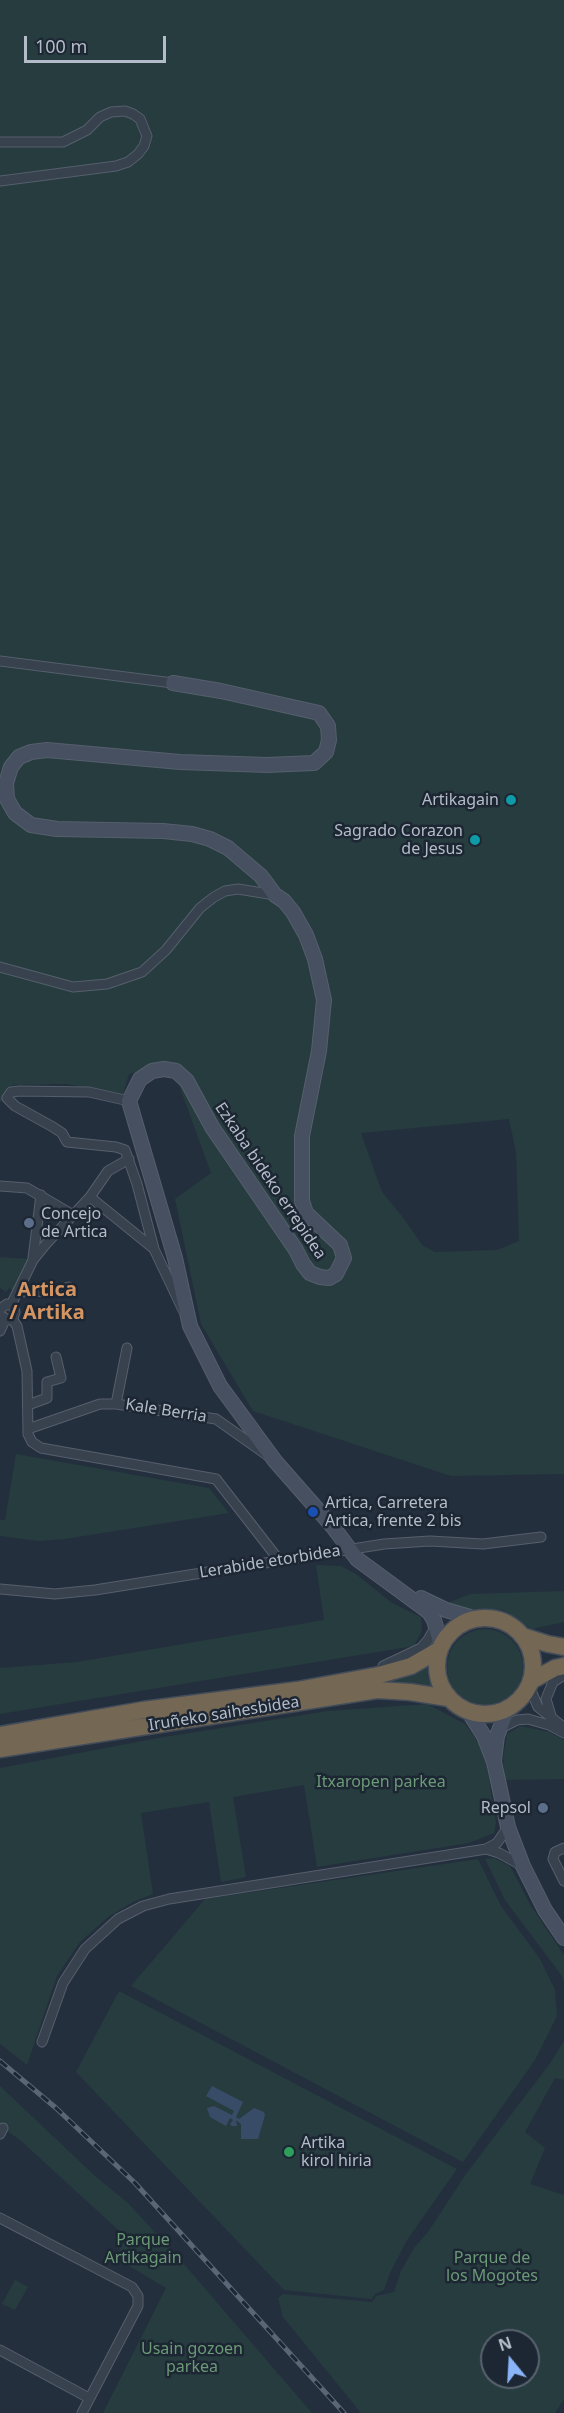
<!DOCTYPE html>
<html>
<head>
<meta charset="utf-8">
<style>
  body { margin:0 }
  #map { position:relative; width:564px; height:2413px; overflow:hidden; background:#242f3e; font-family:"Noto Sans",sans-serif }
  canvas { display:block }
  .north { position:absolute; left:480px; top:2329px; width:60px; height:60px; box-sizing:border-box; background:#1d2633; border:2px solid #59626f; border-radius:50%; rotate:342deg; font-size:16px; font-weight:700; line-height:24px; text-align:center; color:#b4bcc9 }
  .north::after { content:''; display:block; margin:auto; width:21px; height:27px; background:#8ab4f8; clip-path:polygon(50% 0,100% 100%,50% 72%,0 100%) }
  .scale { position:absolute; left:24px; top:36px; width:142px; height:27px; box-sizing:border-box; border:3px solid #b4bcc9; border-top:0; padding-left:8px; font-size:18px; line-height:21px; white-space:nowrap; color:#b4bcc9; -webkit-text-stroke:4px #1d2633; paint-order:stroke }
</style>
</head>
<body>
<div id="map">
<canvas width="564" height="2413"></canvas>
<div class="north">N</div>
<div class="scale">100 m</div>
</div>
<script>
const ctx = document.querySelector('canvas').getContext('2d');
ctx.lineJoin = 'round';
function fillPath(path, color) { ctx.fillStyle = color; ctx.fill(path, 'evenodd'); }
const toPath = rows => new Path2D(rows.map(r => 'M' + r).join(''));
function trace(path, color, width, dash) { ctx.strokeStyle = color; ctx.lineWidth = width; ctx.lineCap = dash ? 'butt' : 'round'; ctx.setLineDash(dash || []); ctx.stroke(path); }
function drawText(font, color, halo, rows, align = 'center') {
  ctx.font = font + ' "Noto Sans",sans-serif'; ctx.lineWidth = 5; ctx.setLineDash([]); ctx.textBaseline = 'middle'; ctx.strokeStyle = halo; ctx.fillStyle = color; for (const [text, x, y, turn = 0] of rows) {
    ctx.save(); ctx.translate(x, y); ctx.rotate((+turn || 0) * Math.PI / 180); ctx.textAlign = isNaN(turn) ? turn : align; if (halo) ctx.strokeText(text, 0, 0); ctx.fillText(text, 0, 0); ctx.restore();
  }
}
const green = toPath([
  [0,0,564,0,564,1474,451,1476,253,1411,201,1324,175,1199,211,1173,171,1063,129,1074,123,1094,67,1084,12,1085,0,1103],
  [509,1119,516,1152,519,1241,497,1250,435,1252,423,1246,401,1215,382,1192,361,1133],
  [0,1257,29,1259,14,1291,9,1288,6,1292,0,1288],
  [16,1454,209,1488,229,1513,65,1539,39,1541,0,1536,0,1520,5,1520],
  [316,1565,341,1566,356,1574,392,1603,421,1617,422,1631,414,1646,0,1714,0,1668,77,1662,324,1620],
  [564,1591,564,1622,532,1629,503,1610,466,1609,447,1603,471,1594],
  '447 1667a38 38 0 1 1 76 0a38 38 0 1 1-76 0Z',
  [427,1665,428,1678,433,1689,378,1684],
  [427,1704,465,1724,484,1749,496,1823,494,1833,469,1843,317,1867,304,1785,233,1797,246,1877,221,1882,209,1802,141,1813,153,1894,133,1902,108,1917,80,1942,57,1976,27,2065,0,2044,0,1768,158,1738,328,1711],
  [520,1726,549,1732,564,1740,564,1779,505,1780,503,1758,507,1734],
  [494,1858,510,1866,531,1906,564,1955,564,1982,562,1976,505,1900,485,1859],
  [478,1859,501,1906,540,1959,555,1990,557,2016,535,2060,463,2162,131,1986,205,1899],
  [119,1991,457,2169,407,2240,390,2273,384,2290,375,2294,372,2299,284,2290,76,2072],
  [564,2041,564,2080,555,2078,525,2132,545,2148,530,2184,564,2195,564,2399,555,2413,361,2413,283,2317,278,2298,283,2294,372,2302,376,2296,394,2292,401,2271,414,2248,428,2232,466,2174,551,2062],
  [492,2341,528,2341,528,2377,492,2377],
  [0,2086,95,2176,128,2203,183,2263,312,2413,103,2413,166,2288,116,2258,126,2237,20,2140,0,2126],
  [15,2280,28,2287,15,2310,2,2304]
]);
const water = toPath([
  [212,2086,243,2102,236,2117,239,2119,254,2108,264,2112,265,2115,258,2139,241,2139,241,2124,236,2120,237,2126,232,2126,230,2124,233,2120,230,2118,226,2126,210,2117,207,2108,214,2106,232,2115,234,2111,206,2096]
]);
const street = toPath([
  [0,142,63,142,87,130,100,117,111,112,125,111,133,114,140,119,147,136,144,146,138,154,128,162,116,166,0,181],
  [0,661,173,683],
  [0,967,73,987,107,984,142,972,166,950,200,908,214,897,225,891,238,889,275,895],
  [129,1101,89,1092,20,1091,11,1092,7,1098,15,1106,53,1127,62,1133,67,1142,116,1147,125,1150,137,1184,154,1249,183,1310],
  [0,1186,27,1188,73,1215],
  [90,1197,153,1248],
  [33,1258,41,1195],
  [17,1292,54,1291,69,1287],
  [11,1305,33,1260,46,1244,90,1197,108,1171,129,1159],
  [0,1309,7,1304,13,1306,15,1312,13,1318,8,1320,0,1315],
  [12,1319,17,1326,27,1371,28,1434,32,1442,41,1448,216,1479,279,1560],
  [0,1331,5,1320],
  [116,1404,127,1348],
  [28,1405,47,1398,47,1382,61,1378,56,1357],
  [28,1429,100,1404,116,1404,216,1419,267,1455],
  [0,1589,55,1594,95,1590,384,1544,430,1541,483,1544,541,1537],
  [383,1666,421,1648,428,1640,436,1626],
  [529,1686,538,1707,562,1726],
  [552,1719,546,1699,553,1682,564,1675],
  [499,1729,517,1720,528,1719,549,1725,564,1733],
  [564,1848,555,1852,553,1859,564,1881],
  [486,1849,499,1853,523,1866],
  [42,2042,63,1983,85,1949,118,1919,143,1906,169,1899,486,1849,497,1843,508,1827],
  [0,2134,3,2128],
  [0,2218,132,2287,138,2296,138,2306,82,2413],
  [0,2350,89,2398]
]);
const secondary = toPath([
  [173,683,221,691,319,713,328,726,329,740,326,752,314,763,267,765,180,762,47,750,31,752,19,757,11,767,6,783,7,799,15,813,31,825,57,829,163,831,192,834,210,839,228,848,261,876,275,895,284,901,293,912,306,935,315,959,324,1000,319,1051,302,1136,302,1201,306,1213,340,1245,344,1258,336,1274,329,1278,320,1277,310,1273,303,1264,296,1250,212,1127,187,1081,176,1071,164,1069,152,1071,140,1079,129,1101,175,1258,190,1326,220,1386,275,1461,333,1527,357,1559,429,1612,434,1620,441,1645],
  [421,1598,446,1610,477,1619],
  [468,1711,484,1736,494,1762,508,1827,523,1866,545,1910,564,1938],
  [494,1760,497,1736,508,1708]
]);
const highway = toPath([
  '437 1666a48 48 0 1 1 96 0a48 48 0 1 1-96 0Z',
  [523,1636,548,1644,564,1647],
  [531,1681,555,1668,564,1666],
  [0,1735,143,1710,297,1690,379,1675,411,1666,439,1650],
  [0,1749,377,1690,410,1692,448,1698]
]);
const rail = toPath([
  [0,2061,56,2108,135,2183,344,2413]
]);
const markers = [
  [511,800,6,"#0f9aa8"],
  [475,840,6,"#0f9aa8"],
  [29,1223,6,"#5c6f8a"],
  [313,1512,6,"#1a4fb4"],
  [543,1808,6,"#5c6f8a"],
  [289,2152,6,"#2e9e5b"]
];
const poiNames = [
  ["Artikagain",499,800],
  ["Sagrado Corazon",463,831],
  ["de Jesus",463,849],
  ["Concejo",41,1214,"left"],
  ["de Artica",41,1232,"left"],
  ["Artica, Carretera",325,1503,"left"],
  ["Artica, frente 2 bis",325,1521,"left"],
  ["Repsol",531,1808],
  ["Artika",301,2143,"left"],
  ["kirol hiria",301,2161,"left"]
];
const streetNames = [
  ["Ezkaba bideko errepidea",270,1181,56],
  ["Kale Berria",166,1411,9],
  ["Lerabide etorbidea",270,1562,-9],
  ["Iruñeko saihesbidea",224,1714,-9]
];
const parkNames = [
  ["Itxaropen parkea",381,1782],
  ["Parque",143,2240],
  ["Artikagain",143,2258],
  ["Parque de",492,2258],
  ["los Mogotes",492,2276],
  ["Usain gozoen",192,2349],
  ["parkea",192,2367]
];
const quarterNames = [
  ["Artica",47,1290],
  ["/ Artika",47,1313]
];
fillPath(green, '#263c3f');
fillPath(water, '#394c67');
trace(street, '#565f6c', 11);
trace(secondary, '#565f6c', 16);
trace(highway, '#434c59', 19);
trace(street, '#38414e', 9);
trace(secondary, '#465061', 14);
trace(highway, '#746855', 16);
trace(rail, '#5a6575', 5);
trace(rail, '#1d2633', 3, [9]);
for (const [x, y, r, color] of markers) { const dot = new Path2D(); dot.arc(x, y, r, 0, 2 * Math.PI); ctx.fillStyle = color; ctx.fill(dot); trace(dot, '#1d2633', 2); }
drawText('16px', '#b4bcc9', '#1d2633', poiNames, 'right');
drawText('16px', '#b4bcc9', '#1d2633', streetNames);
drawText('16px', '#6b9a76', '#1d2633', parkNames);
drawText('bold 20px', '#d59563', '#1d2633', quarterNames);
</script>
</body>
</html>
